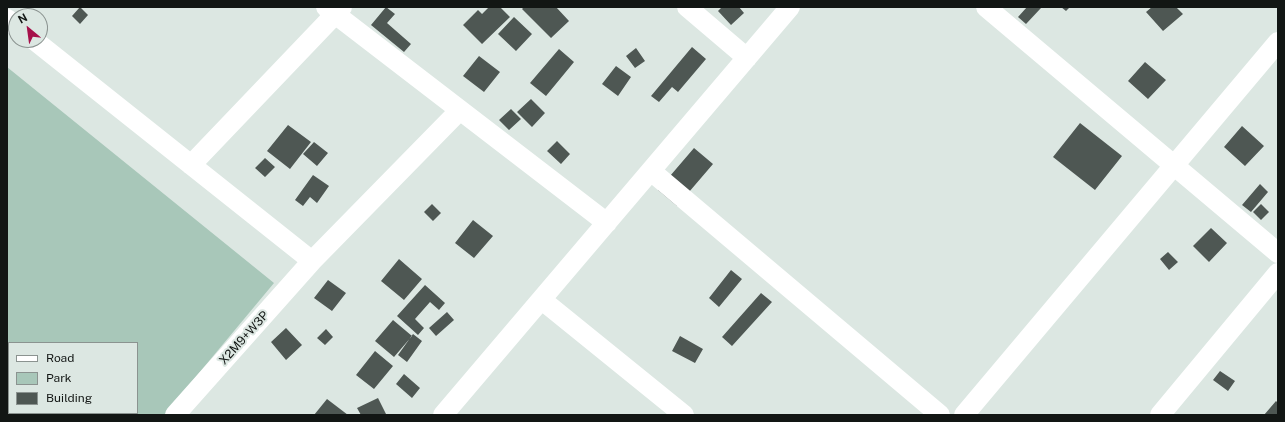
<!DOCTYPE html>
<html>
<head>
<meta charset="utf-8">
<style>
  body { margin:0 }
  #map { position:relative; width:1285px; height:422px; overflow:hidden; background:#dce7e2; font-family:"Public Sans",sans-serif }
  canvas { display:block }
  .frame { position:absolute; inset:0; border:8px solid #121614; pointer-events:none }
  .legend { position:absolute; left:8px; top:342px; width:130px; height:72px; box-sizing:border-box; background:#dce7e2; border:1px solid #8b9390; margin:0; padding:5px 7px; list-style:none; font-size:12px; color:#121614 }
  .legend li { display:flex; align-items:center; gap:8px; height:20px }
  .legend b { width:20px; border:1px solid #8b9390 }
  .north { position:absolute; left:8px; top:8px; width:40px; height:40px; box-sizing:border-box; background:#dce7e2; border:1px solid #8b9390; border-radius:50%; rotate:331deg; font-size:11px; font-weight:700; line-height:16px; text-align:center; color:#121614 }
  .north::after { content:''; display:block; margin:auto; width:14px; height:18px; background:#a6104a; clip-path:polygon(50% 0,100% 100%,50% 72%,0 100%) }
</style>
</head>
<body>
<div id="map">
<canvas width="1285" height="422"></canvas>
<div class="frame"></div>
<ul class="legend">
<li><b style="height:5px;background:#fff"></b>Road</li>
<li><b style="height:11px;background:#a8c7b9"></b>Park</li>
<li><b style="height:11px;background:#4e5753"></b>Building</li>
</ul>
<div class="north">N</div>
</div>
<script>
const ctx = document.querySelector('canvas').getContext('2d');
ctx.lineJoin = 'round';
function fillPath(path, color) { ctx.fillStyle = color; ctx.fill(path, 'evenodd'); }
const toPath = rows => new Path2D(rows.map(r => 'M' + r).join(''));
function trace(path, color, width, dash) { ctx.strokeStyle = color; ctx.lineWidth = width; ctx.lineCap = dash ? 'butt' : 'round'; ctx.setLineDash(dash || []); ctx.stroke(path); }
function drawText(font, color, halo, rows, align = 'center') {
  ctx.font = font + ' "Public Sans",sans-serif'; ctx.lineWidth = 4; ctx.setLineDash([]); ctx.textBaseline = 'middle'; ctx.strokeStyle = halo; ctx.fillStyle = color; for (const [text, x, y, turn = 0] of rows) {
    ctx.save(); ctx.translate(x, y); ctx.rotate((+turn || 0) * Math.PI / 180); ctx.textAlign = isNaN(turn) ? turn : align; if (halo) ctx.strokeText(text, 0, 0); ctx.fillText(text, 0, 0); ctx.restore();
  }
}
const green = toPath([
  [7,67,274,283,164,415,7,415],
  [9,343,137,343,137,413,9,413]
]);
const building = toPath([
  [80,7,88,15,80,24,72,16],
  [386,7,395,14,387,23,411,44,404,52,371,25],
  [489,7,500,7,510,17,482,44,463,25,478,10,482,14],
  [524,7,556,7,569,21,551,38,522,9],
  [722,7,739,7,744,13,731,25,718,11],
  [1027,7,1039,7,1041,8,1026,24,1018,17],
  [1061,7,1070,7,1066,11],
  [1152,7,1176,7,1183,14,1163,31,1146,12],
  [514,17,532,34,516,51,498,34],
  [692,47,706,59,678,92,672,87,659,102,651,96],
  [636,48,645,61,635,68,626,56],
  [559,49,574,62,546,96,530,83],
  [479,56,500,72,484,92,463,76],
  [1145,62,1166,80,1148,99,1128,81],
  [616,66,631,77,618,96,602,84],
  [531,99,545,113,532,127,517,112],
  [511,109,521,119,509,130,499,120],
  [1080,123,1122,156,1095,190,1053,157],
  [288,125,311,142,290,169,267,151],
  [1242,126,1264,146,1245,166,1224,147],
  [557,141,570,154,561,164,547,151],
  [314,142,328,153,317,166,303,154],
  [694,148,713,164,677,206,658,190],
  [265,158,275,167,265,177,255,168],
  [313,175,329,186,317,203,310,197,303,206,295,200],
  [1260,184,1268,192,1251,212,1242,205],
  [432,204,441,213,433,221,424,212],
  [1261,204,1269,212,1261,220,1253,212],
  [473,220,493,236,474,258,455,243],
  [1211,228,1227,243,1209,262,1193,246],
  [1168,252,1178,262,1169,270,1160,259],
  [399,259,422,279,404,300,381,281],
  [731,270,742,279,719,307,709,298],
  [328,280,346,293,332,311,314,298],
  [425,285,445,303,439,310,430,302,415,319,424,328,418,335,397,316],
  [761,293,772,302,732,346,722,337],
  [447,312,454,320,436,336,429,328],
  [393,320,412,336,394,357,375,341],
  [286,328,302,345,286,360,271,342],
  [326,329,333,337,325,345,317,338],
  [413,334,422,341,407,362,398,355],
  [680,336,703,349,695,363,672,351],
  [375,351,393,366,374,389,356,375],
  [1220,371,1235,381,1228,391,1213,380],
  [404,374,420,388,412,398,396,384],
  [378,398,386,414,361,415,357,408],
  [327,399,348,415,314,415],
  [1276,401,1278,403,1278,415,1264,415]
]);
const minor = toPath([
  [326,7,607,223],
  [687,7,747,58],
  [986,7,1278,253],
  [7,19,16,26],
  [34,40,312,261,460,110],
  [191,165,342,7],
  [651,171,940,415],
  [542,300,684,415],
  [175,415,312,261],
  [443,415,790,7],
  [964,415,1278,42],
  [1160,415,1278,273]
]);
const streetNames = [
  ["X2M9+W3P",244,338,-48]
];
fillPath(green, '#a8c7b9');
fillPath(building, '#4e5753');
trace(minor, '#fff', 20);
drawText('12px', '#121614', '#dce7e2', streetNames);
</script>
</body>
</html>
